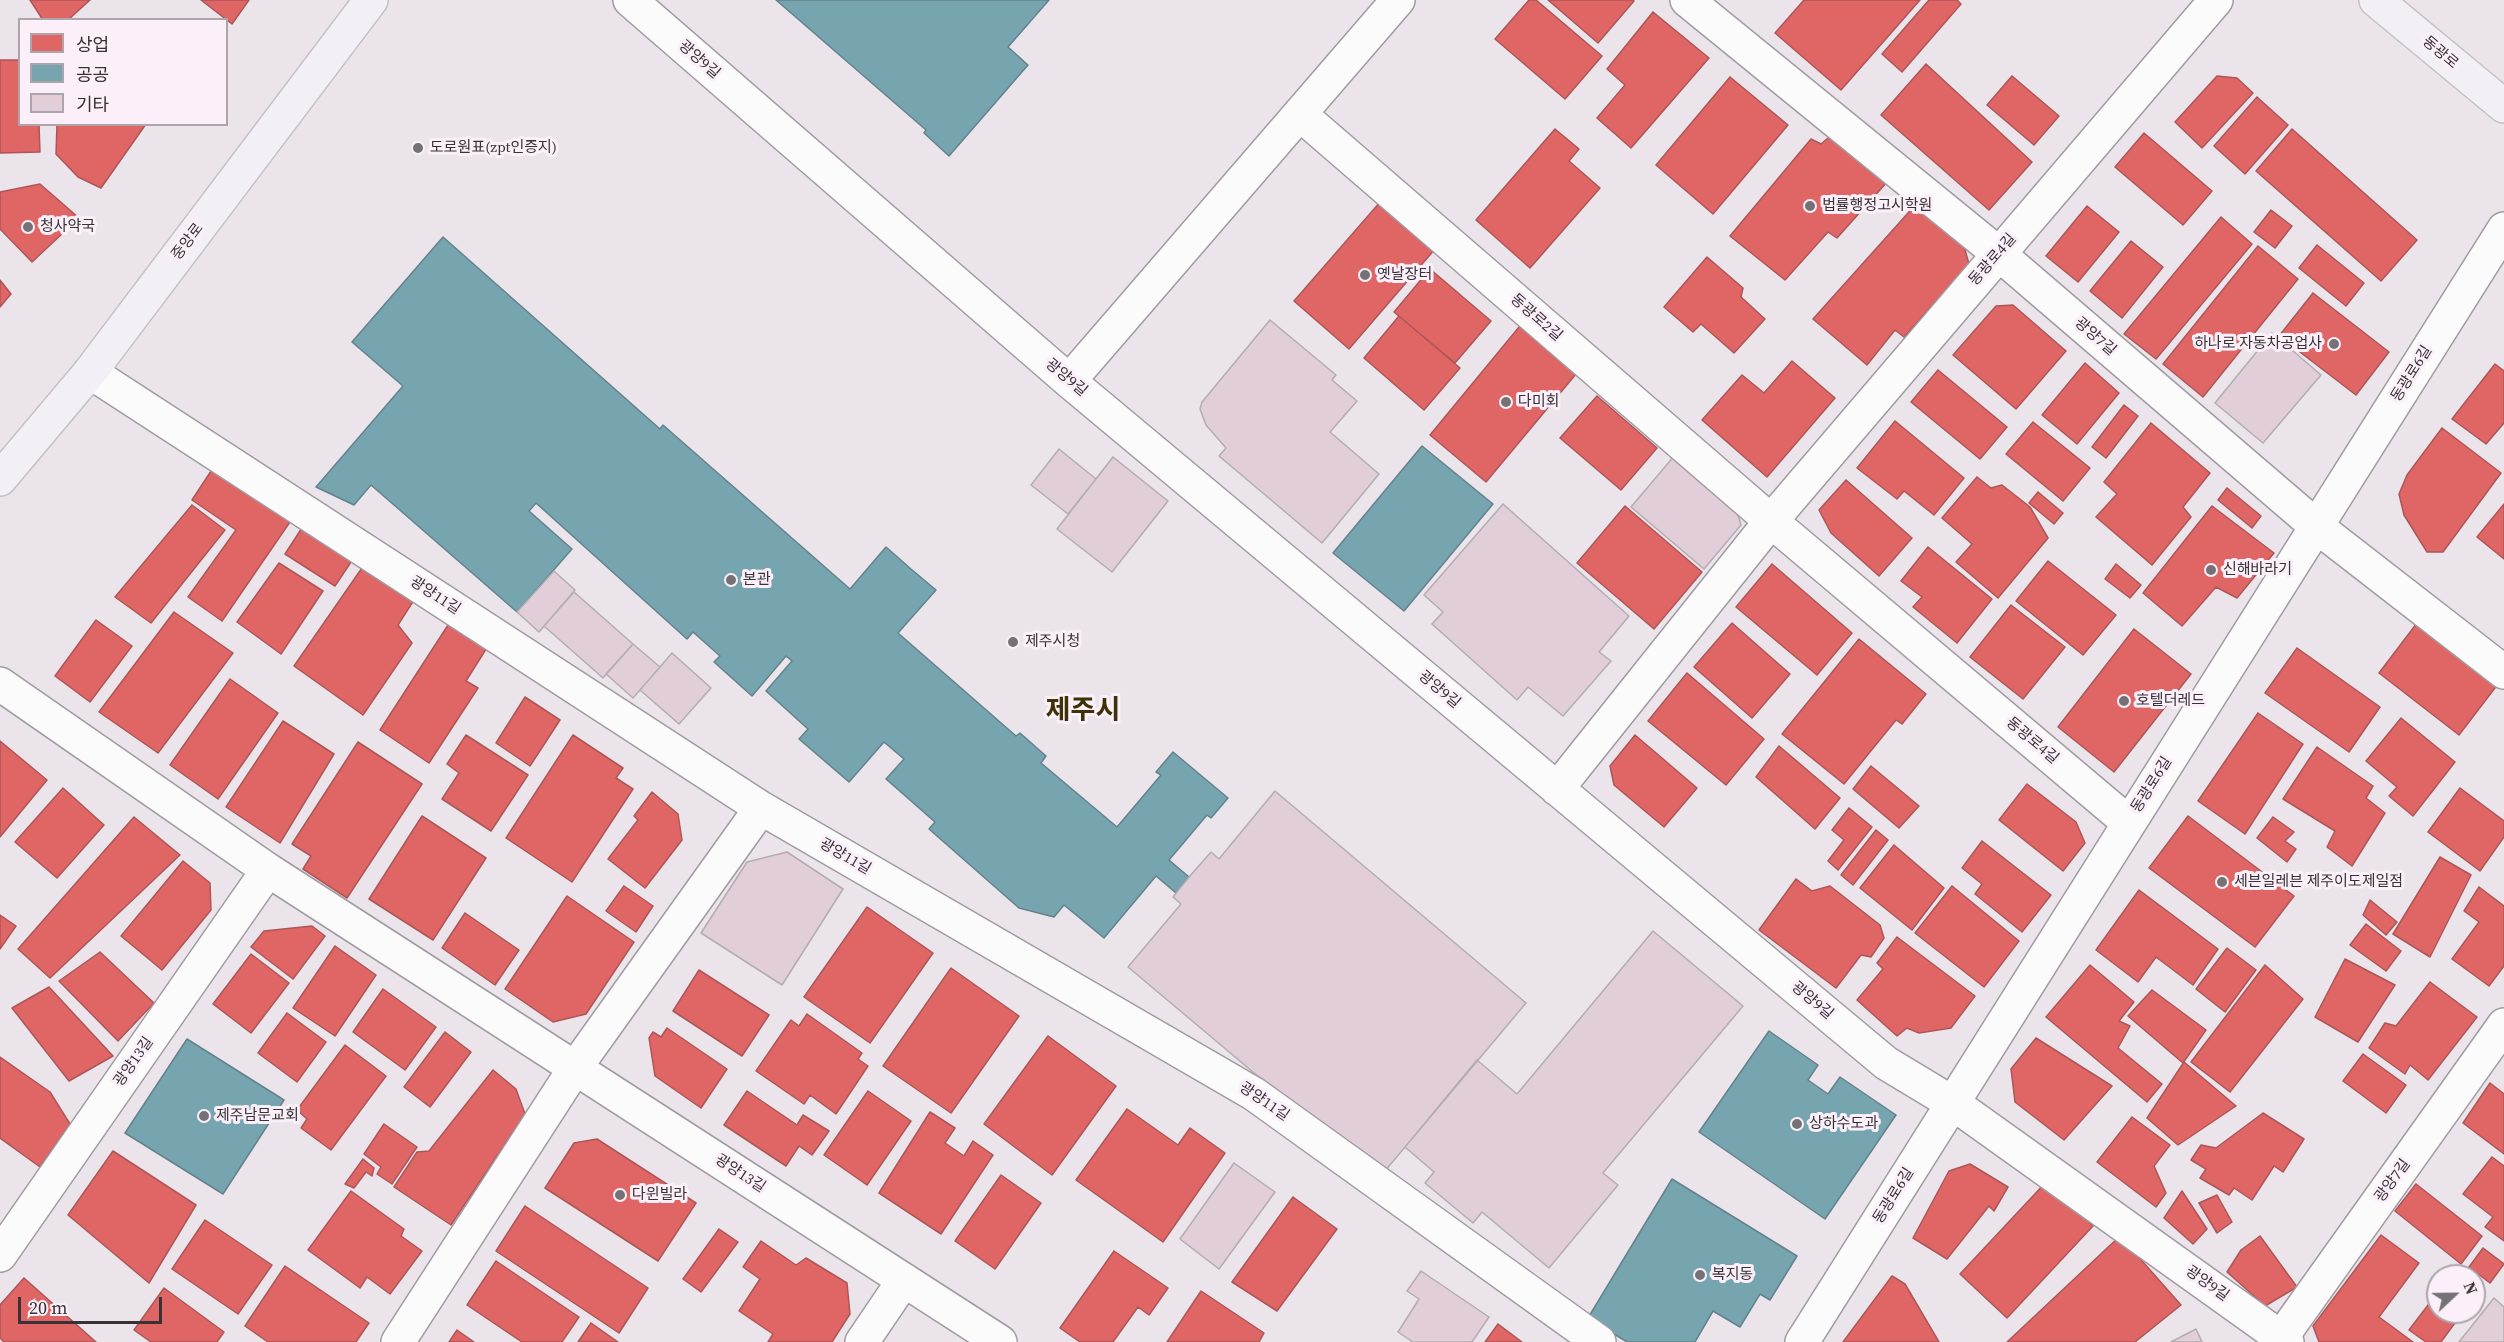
<!DOCTYPE html>
<html>
<head>
<meta charset="utf-8">
<style>
  body { margin:0 }
  #map { position:relative; width:2504px; height:1342px; overflow:hidden; background:#ebe5eb; font-family:"Source Serif 4","Noto Sans KR",serif }
  canvas { display:block }
  .legend { position:absolute; left:18px; top:18px; width:210px; height:108px; box-sizing:border-box; background:#fbf0fa; border:2px solid #ada4ac; margin:0; padding:8px 10px; list-style:none; font-size:18px; color:#373236 }
  .legend li { display:flex; align-items:center; gap:12px; height:30px }
  .legend b { width:30px; border:2px solid #ada4ac }
  .north { position:absolute; left:2426px; top:1264px; width:60px; height:60px; box-sizing:border-box; background:#fbf0fa; border:2px solid #ada4ac; border-radius:50%; rotate:68deg; font-size:16px; font-weight:700; line-height:24px; text-align:center; color:#373236 }
  .north::after { content:''; display:block; margin:auto; width:21px; height:27px; background:#767175; clip-path:polygon(50% 0,100% 100%,50% 72%,0 100%) }
  .scale { position:absolute; left:18px; top:1297px; width:144px; height:27px; box-sizing:border-box; border:3px solid #373236; border-top:0; padding-left:8px; font-size:18px; line-height:21px; white-space:nowrap; color:#373236; -webkit-text-stroke:4px #fbf0fa; paint-order:stroke }
</style>
</head>
<body>
<div id="map">
<canvas width="2504" height="1342"></canvas>
<ul class="legend">
<li><b style="height:16px;background:#e06666"></b>상업</li>
<li><b style="height:16px;background:#76a5af"></b>공공</li>
<li><b style="height:16px;background:#e1ced8"></b>기타</li>
</ul>
<div class="north">N</div>
<div class="scale">20 m</div>
</div>
<script>
const ctx = document.querySelector('canvas').getContext('2d');
ctx.lineJoin = 'round';
function fillPath(path, color) { ctx.fillStyle = color; ctx.fill(path, 'evenodd'); }
const toPath = rows => new Path2D(rows.map(r => 'M' + r).join(''));
function trace(path, color, width, dash) { ctx.strokeStyle = color; ctx.lineWidth = width; ctx.lineCap = dash ? 'butt' : 'round'; ctx.setLineDash(dash || []); ctx.stroke(path); }
function drawText(font, color, halo, rows, align = 'center') {
  ctx.font = font + ' "Source Serif 4","Noto Sans KR",serif'; ctx.lineWidth = 6; ctx.setLineDash([]); ctx.textBaseline = 'middle'; ctx.strokeStyle = halo; ctx.fillStyle = color; for (const [text, x, y, turn = 0] of rows) {
    ctx.save(); ctx.translate(x, y); ctx.rotate((+turn || 0) * Math.PI / 180); ctx.textAlign = isNaN(turn) ? turn : align; if (halo) ctx.strokeText(text, 0, 0); ctx.fillText(text, 0, 0); ctx.restore();
  }
}
const shops = toPath([
  [30,0,90,0,68,20,43,20,30,0],
  [201,0,249,0,232,24,201,0],
  [1529,0,1536,0,1602,56,1565,99,1495,39,1529,0],
  [1548,0,1633,0,1634,1,1598,43,1548,0],
  [1804,0,1920,0,1841,90,1775,33,1804,0],
  [1929,0,1957,0,1961,4,1902,72,1882,54,1929,0],
  [1653,12,1709,58,1631,148,1597,118,1625,85,1607,69,1653,12],
  [0,60,20,60,20,124,39,124,40,152,0,153,0,60],
  [1926,64,2032,162,1989,210,1881,115,1926,64],
  [2012,76,2059,116,2034,145,1987,105,2012,76],
  [2217,76,2237,78,2253,93,2202,148,2175,122,2217,76],
  [1730,77,1788,125,1713,214,1656,165,1730,77],
  [2257,97,2288,125,2245,174,2214,146,2257,97],
  [57,124,146,124,101,188,78,177,56,154,57,124],
  [1555,129,1579,149,1569,161,1600,188,1530,268,1476,220,1555,129],
  [2292,129,2417,240,2381,281,2256,171,2292,129],
  [1834,133,1888,181,1837,238,1828,232,1785,280,1730,236,1811,139,1821,144,1834,133],
  [2144,133,2212,191,2183,225,2115,167,2144,133],
  [40,184,79,218,32,262,0,229,0,192,40,184],
  [1381,201,1435,249,1349,349,1294,301,1381,201],
  [1917,203,1962,239,1969,264,1904,337,1895,330,1867,365,1813,319,1917,203],
  [2087,206,2119,232,2078,282,2046,256,2087,206],
  [2271,210,2292,226,2275,248,2254,232,2271,210],
  [2221,217,2252,244,2156,359,2124,334,2221,217],
  [2131,241,2163,267,2122,318,2090,291,2131,241],
  [2317,245,2364,283,2346,306,2299,268,2317,245],
  [2258,246,2298,279,2203,397,2163,364,2258,246],
  [1707,257,1743,288,1741,297,1765,319,1734,353,1701,324,1693,332,1664,307,1707,257],
  [1430,269,1491,321,1455,363,1394,312,1430,269],
  [0,280,11,294,0,307,0,280],
  [2313,293,2389,352,2356,395,2279,336,2313,293],
  [2013,305,2066,351,2016,409,1953,355,1996,306,2013,305],
  [1399,316,1460,368,1424,410,1364,358,1399,316],
  [1524,321,1581,368,1486,482,1430,435,1524,321],
  [1792,361,1835,398,1767,477,1702,420,1742,375,1764,393,1792,361],
  [2085,363,2119,393,2077,444,2042,415,2085,363],
  [2495,364,2504,371,2504,423,2486,444,2452,419,2495,364],
  [1938,370,2007,427,1980,459,1911,402,1938,370],
  [1597,396,1657,448,1621,490,1560,438,1597,396],
  [2124,405,2138,416,2106,458,2092,447,2124,405],
  [1895,421,1964,478,1934,515,1904,491,1897,499,1857,468,1895,421],
  [2033,422,2090,468,2063,501,2006,454,2033,422],
  [2151,423,2210,473,2183,507,2191,517,2152,565,2096,517,2117,494,2104,482,2151,423],
  [2442,428,2501,473,2443,552,2427,552,2404,515,2399,494,2407,475,2442,428],
  [215,465,292,519,222,621,188,597,236,530,192,500,215,465],
  [1977,477,1991,488,2002,485,2030,507,2048,538,1998,598,1956,562,1972,544,1942,518,1977,477],
  [1846,480,1912,538,1879,576,1831,533,1819,510,1846,480],
  [2227,488,2261,516,2252,528,2218,500,2227,488],
  [2038,492,2063,513,2054,524,2029,503,2038,492],
  [2504,504,2504,559,2477,537,2504,504],
  [192,505,225,530,151,623,115,597,192,505],
  [1625,506,1702,572,1654,629,1577,563,1625,506],
  [2212,506,2274,553,2237,598,2216,587,2182,626,2143,593,2212,506],
  [309,517,359,550,335,586,285,554,309,517],
  [1928,547,1992,599,1957,643,1913,607,1922,597,1901,581,1928,547],
  [2048,561,2116,615,2083,655,2016,601,2048,561],
  [279,563,323,591,281,654,237,622,279,563],
  [1772,564,1852,633,1817,675,1736,607,1772,564],
  [2116,564,2141,585,2130,598,2105,579,2116,564],
  [364,565,414,600,398,625,412,643,363,715,294,666,364,565],
  [2011,605,2065,647,2023,699,1970,657,2011,605],
  [174,612,233,653,158,753,99,712,174,612],
  [96,620,132,646,90,702,55,676,96,620],
  [450,622,488,646,466,681,478,688,429,763,380,730,450,622],
  [1732,623,1790,674,1752,718,1694,667,1732,623],
  [2417,623,2498,684,2459,735,2379,673,2417,623],
  [2134,629,2191,674,2114,772,2058,727,2134,629],
  [1859,639,1926,694,1902,724,1896,720,1844,784,1782,734,1859,639],
  [2297,648,2380,707,2349,752,2265,693,2297,648],
  [1687,673,1764,739,1726,785,1648,721,1687,673],
  [230,679,278,713,218,799,170,765,230,679],
  [525,697,560,720,530,766,496,743,525,697],
  [2258,713,2303,744,2245,834,2198,801,2258,713],
  [2401,718,2455,762,2413,816,2389,796,2397,787,2366,761,2401,718],
  [283,721,334,754,280,843,226,807,283,721],
  [466,735,528,775,491,831,442,799,459,773,447,764,466,735],
  [573,735,623,768,616,778,633,789,572,882,506,838,573,735],
  [1635,735,1697,788,1664,827,1614,785,1610,766,1635,735],
  [0,741,47,780,0,837,0,741],
  [358,742,422,784,347,898,303,869,311,856,292,844,358,742],
  [1779,746,1840,798,1815,829,1756,777,1779,746],
  [2317,747,2373,786,2366,798,2385,813,2352,866,2327,847,2335,831,2283,799,2317,747],
  [1871,766,1919,806,1899,828,1853,789,1871,766],
  [2027,784,2076,822,2085,843,2063,871,1999,820,2027,784],
  [63,788,104,825,57,878,15,842,63,788],
  [2460,788,2504,821,2504,837,2480,871,2428,832,2460,788],
  [652,792,678,814,682,840,645,888,608,859,638,820,634,816,652,792],
  [1849,808,1872,827,1838,870,1828,861,1844,840,1832,830,1849,808],
  [422,816,486,858,433,940,369,899,422,816],
  [2188,816,2294,896,2255,947,2149,868,2188,816],
  [134,817,180,855,50,978,18,949,134,817],
  [2273,817,2294,832,2285,841,2296,849,2287,862,2257,838,2273,817],
  [1876,830,1888,840,1853,885,1841,875,1876,830],
  [1982,841,2051,895,2022,932,1975,894,1982,884,1962,868,1982,841],
  [1894,845,1944,888,1912,930,1860,888,1894,845],
  [2440,857,2471,875,2430,957,2393,934,2440,857],
  [183,861,210,883,211,910,162,970,121,936,183,861],
  [1796,879,1812,891,1830,886,1880,925,1884,938,1871,957,1861,955,1836,988,1759,930,1796,879],
  [624,886,653,906,636,932,606,911,624,886],
  [1952,886,2019,941,1984,987,1915,933,1952,886],
  [2479,887,2504,906,2504,966,2489,986,2452,959,2479,922,2464,911,2479,887],
  [2139,890,2218,949,2193,985,2156,957,2138,982,2096,950,2139,890],
  [567,896,634,942,586,1014,553,1022,505,989,567,896],
  [2370,900,2397,922,2386,935,2363,915,2370,900],
  [867,907,933,953,870,1043,804,997,867,907],
  [465,913,519,950,495,985,442,948,465,913],
  [0,915,16,926,0,949,0,915],
  [2366,924,2401,951,2386,971,2350,945,2366,924],
  [312,926,325,936,293,979,251,947,264,931,312,926],
  [1897,937,1975,996,1951,1028,1919,1033,1907,1028,1897,1036,1857,1000,1883,969,1877,963,1897,937],
  [335,946,376,975,335,1036,293,1008,335,946],
  [2227,948,2256,970,2225,1012,2196,989,2227,948],
  [100,952,154,1003,118,1041,59,981,100,952],
  [251,954,289,983,251,1033,213,1004,251,954],
  [2345,959,2395,985,2358,1042,2315,1017,2345,959],
  [2090,965,2134,1002,2119,1021,2130,1026,2118,1048,2162,1084,2147,1102,2046,1017,2090,965],
  [2265,965,2303,999,2230,1092,2191,1062,2265,965],
  [951,968,1019,1016,951,1113,883,1066,951,968],
  [699,970,769,1015,742,1056,673,1011,699,970],
  [2430,982,2477,1017,2428,1080,2410,1065,2405,1074,2369,1048,2385,1023,2396,1026,2430,982],
  [49,987,113,1056,69,1081,12,1008,49,987],
  [383,989,436,1027,405,1070,353,1032,383,989],
  [2152,990,2206,1030,2183,1063,2128,1016,2152,990],
  [287,1013,326,1042,297,1082,258,1053,287,1013],
  [807,1014,862,1053,858,1059,868,1066,836,1114,810,1095,804,1104,756,1071,791,1020,799,1026,807,1014],
  [667,1028,727,1069,701,1108,655,1076,649,1038,653,1032,661,1037,667,1028],
  [445,1032,471,1052,430,1107,404,1087,445,1032],
  [1048,1036,1116,1086,1052,1175,984,1124,1048,1036],
  [2036,1038,2112,1086,2064,1140,2015,1102,2011,1069,2036,1038],
  [345,1045,386,1076,331,1150,301,1128,307,1119,297,1110,345,1045],
  [2363,1054,2406,1085,2386,1113,2343,1081,2363,1054],
  [0,1057,50,1092,70,1124,40,1167,0,1138,0,1057],
  [2184,1062,2236,1106,2178,1145,2147,1118,2184,1062],
  [493,1070,516,1089,525,1114,451,1225,394,1187,417,1152,429,1151,493,1070],
  [2490,1083,2504,1094,2504,1154,2463,1123,2490,1083],
  [747,1091,797,1125,803,1115,829,1131,812,1155,799,1146,786,1166,724,1125,747,1091],
  [868,1091,911,1121,867,1185,824,1155,868,1091],
  [1127,1109,1178,1145,1190,1128,1225,1153,1163,1242,1076,1180,1127,1109],
  [930,1112,955,1128,945,1143,964,1156,973,1141,993,1155,941,1234,879,1193,930,1112],
  [2263,1113,2304,1139,2283,1172,2274,1166,2252,1200,2234,1188,2229,1195,2200,1178,2206,1169,2191,1160,2201,1145,2216,1148,2263,1113],
  [2132,1117,2170,1145,2154,1166,2166,1193,2156,1207,2097,1162,2132,1117],
  [384,1124,417,1147,392,1184,377,1174,381,1167,364,1154,384,1124],
  [597,1139,696,1203,658,1261,545,1188,574,1143,597,1139],
  [113,1151,196,1205,149,1283,68,1215,113,1151],
  [2492,1157,2504,1166,2504,1241,2485,1227,2493,1217,2463,1194,2492,1157],
  [363,1159,374,1168,372,1176,366,1172,354,1188,345,1184,363,1159],
  [1970,1164,2008,1187,1994,1211,1989,1206,1947,1259,1913,1238,1949,1171,1970,1164],
  [1001,1175,1041,1203,995,1269,955,1241,1001,1175],
  [2047,1181,2093,1226,2007,1318,1960,1274,2047,1181],
  [2416,1184,2482,1236,2461,1264,2395,1211,2416,1184],
  [351,1191,404,1229,401,1236,422,1251,390,1294,367,1277,360,1288,308,1250,351,1191],
  [2182,1191,2207,1229,2193,1244,2164,1218,2182,1191],
  [2217,1195,2232,1222,2217,1233,2199,1203,2217,1195],
  [1293,1197,1337,1229,1277,1311,1232,1282,1293,1197],
  [525,1206,648,1288,619,1333,496,1251,525,1206],
  [205,1220,272,1265,238,1314,172,1269,205,1220],
  [719,1229,738,1242,701,1292,683,1279,719,1229],
  [2381,1235,2419,1263,2379,1317,2413,1342,2319,1342,2313,1326,2381,1235],
  [2120,1236,2181,1305,2135,1342,2007,1342,2120,1236],
  [2260,1236,2297,1287,2265,1306,2227,1272,2241,1250,2260,1236],
  [761,1241,796,1265,806,1258,847,1283,850,1314,832,1342,768,1342,773,1334,739,1311,760,1279,743,1267,761,1241],
  [2483,1248,2504,1264,2490,1283,2469,1267,2483,1248],
  [1114,1251,1168,1288,1149,1315,1138,1307,1113,1342,1080,1342,1060,1328,1114,1251],
  [496,1261,579,1317,562,1342,522,1342,467,1305,496,1261],
  [285,1266,369,1323,356,1342,268,1342,245,1326,285,1266],
  [1892,1276,1905,1284,1939,1342,1843,1342,1892,1276],
  [24,1278,96,1342,4,1342,0,1338,0,1305,24,1278],
  [164,1288,224,1332,217,1342,151,1342,134,1330,164,1288],
  [1201,1291,1264,1333,1259,1342,1167,1342,1201,1291],
  [2438,1292,2438,1312,2463,1312,2441,1342,2426,1342,2409,1330,2438,1292],
  [591,1323,618,1342,578,1342,591,1323],
  [1498,1324,1522,1342,1485,1342,1498,1324],
  [457,1330,474,1342,449,1342,457,1330]
]);
const public = toPath([
  [776,0,1049,0,1008,47,1028,65,949,156,924,133,926,130,776,0],
  [443,237,660,429,663,425,850,589,886,547,911,569,936,590,898,633,1016,736,1020,733,1046,756,1041,763,1117,827,1161,775,1156,772,1173,752,1228,798,1211,818,1207,815,1169,860,1189,877,1176,893,1156,876,1104,938,1064,905,1054,917,1019,908,929,829,935,822,886,779,904,759,884,742,849,782,799,739,808,729,766,691,792,661,786,656,752,696,714,662,720,656,693,632,687,639,536,503,529,511,572,549,517,612,371,485,354,505,316,487,403,386,352,342,443,237],
  [1422,446,1493,504,1404,611,1333,553,1422,446],
  [1769,1031,1818,1065,1808,1080,1828,1094,1840,1077,1896,1115,1825,1219,1699,1132,1769,1031],
  [187,1039,284,1100,223,1194,125,1133,187,1039],
  [1672,1179,1797,1256,1770,1300,1760,1294,1740,1327,1713,1311,1695,1342,1627,1342,1588,1318,1672,1179]
]);
const building = toPath([
  [1270,320,1336,375,1332,380,1357,401,1330,432,1379,474,1322,543,1219,456,1226,448,1206,425,1200,409,1202,402,1270,320],
  [2272,333,2321,375,2263,443,2215,403,2272,333],
  [1059,449,1096,479,1068,514,1031,485,1059,449],
  [1675,455,1735,505,1741,525,1704,569,1631,507,1675,455],
  [1113,457,1168,501,1112,572,1057,529,1113,457],
  [1503,504,1629,616,1599,652,1611,661,1563,716,1528,687,1517,700,1432,624,1443,612,1424,595,1503,504],
  [554,571,575,590,539,632,517,612,554,571],
  [574,592,633,644,603,678,544,626,574,592],
  [633,644,660,667,633,698,606,674,633,644],
  [672,653,711,688,679,724,640,690,672,653],
  [1275,791,1526,1003,1379,1178,1128,967,1181,904,1173,897,1189,877,1211,852,1219,859,1275,791],
  [787,852,843,889,782,985,701,933,747,862,787,852],
  [1653,931,1743,1006,1603,1173,1618,1185,1549,1268,1482,1212,1473,1223,1425,1183,1434,1172,1405,1147,1477,1060,1517,1094,1653,931],
  [1234,1163,1275,1192,1219,1269,1180,1239,1234,1163],
  [1421,1271,1489,1317,1472,1342,1413,1342,1398,1332,1419,1299,1407,1291,1421,1271],
  [2494,1298,2504,1307,2504,1342,2459,1342,2494,1298],
  [2196,1329,2202,1342,2171,1342,2196,1329]
]);
const minor = toPath([
  [630,0,1069,381,1886,1063,1954,1104,2287,1342],
  [1687,0,1999,254,2316,526,2504,672],
  [1301,115,1771,521,2129,823],
  [90,372,761,808,1254,1094,1599,1342],
  [1069,381,1398,0],
  [0,684,268,870,1000,1342],
  [1557,789,1771,521,2216,0],
  [0,1255,268,870],
  [398,1342,575,1068,761,808],
  [862,1342,904,1280],
  [1802,1342,2504,229],
  [2278,1342,2504,1025]
]);
const major = toPath([
  [2376,0,2504,106],
  [0,479,90,372,371,0]
]);
const markers = [
  [418,148,6,"#767175"],
  [1810,206,6,"#767175"],
  [28,227,6,"#767175"],
  [1365,275,6,"#767175"],
  [2334,344,6,"#767175"],
  [1506,402,6,"#767175"],
  [2211,570,6,"#767175"],
  [731,580,6,"#767175"],
  [1013,642,6,"#767175"],
  [2124,701,6,"#767175"],
  [2222,882,6,"#767175"],
  [204,1116,6,"#767175"],
  [1797,1124,6,"#767175"],
  [620,1195,6,"#767175"],
  [1700,1275,6,"#767175"]
];
const streetNames = [
  ["동광로",2440,53,40],
  ["광양9길",699,60,41],
  ["중앙로",188,242,-53],
  ["동광로4길",1993,260,-49],
  ["동광로2길",1536,318,41],
  ["광양7길",2095,337,41],
  ["동광로6길",2412,374,-58],
  ["광양9길",1066,378,40],
  ["광양11길",435,596,33],
  ["광양9길",1439,690,40],
  ["동광로4길",2032,741,40],
  ["동광로6길",2152,785,-58],
  ["광양11길",845,857,30],
  ["광양9길",1812,1001,40],
  ["광양13길",134,1062,-55],
  ["광양11길",1264,1102,34],
  ["광양13길",740,1174,33],
  ["광양7길",2393,1181,-54],
  ["동광로6길",1894,1196,-58],
  ["광양9길",2207,1284,35]
];
const poiNames = [
  ["도로원표(zpt인증지)",430,148],
  ["법률행정고시학원",1822,206],
  ["청사약국",40,227],
  ["옛날장터",1377,275],
  ["하나로 자동차공업사",2322,344,"right"],
  ["다미회",1518,402],
  ["신해바라기",2223,570],
  ["본관",743,580],
  ["제주시청",1025,642],
  ["호텔더레드",2136,701],
  ["세븐일레븐 제주이도제일점",2234,882],
  ["제주남문교회",216,1116],
  ["상하수도과",1809,1124],
  ["다윈빌라",632,1195],
  ["복지동",1712,1275]
];
const townNames = [
  ["제주시",1083,712]
];
fillPath(shops, '#e06666');
trace(shops, '#ad5658', 1.5);
fillPath(public, '#76a5af');
trace(public, '#63828b', 1.5);
fillPath(building, '#e1ced8');
trace(building, '#b2adb1', 1.5);
trace(minor, '#a09ba0', 36);
trace(major, '#c4c1c4', 36);
trace(minor, '#fcfbfc', 33);
trace(major, '#f3eff6', 33);
for (const [x, y, r, color] of markers) { const dot = new Path2D(); dot.arc(x, y, r, 0, 2 * Math.PI); ctx.fillStyle = color; ctx.fill(dot); trace(dot, '#fbf0fa', 2); }
drawText('15px', '#373236', '#fbf0fa', streetNames);
drawText('15px', '#373236', '#fbf0fa', poiNames, 'left');
drawText('bold 27px', '#3e3207', '#fbf0fa', townNames);
</script>
</body>
</html>
